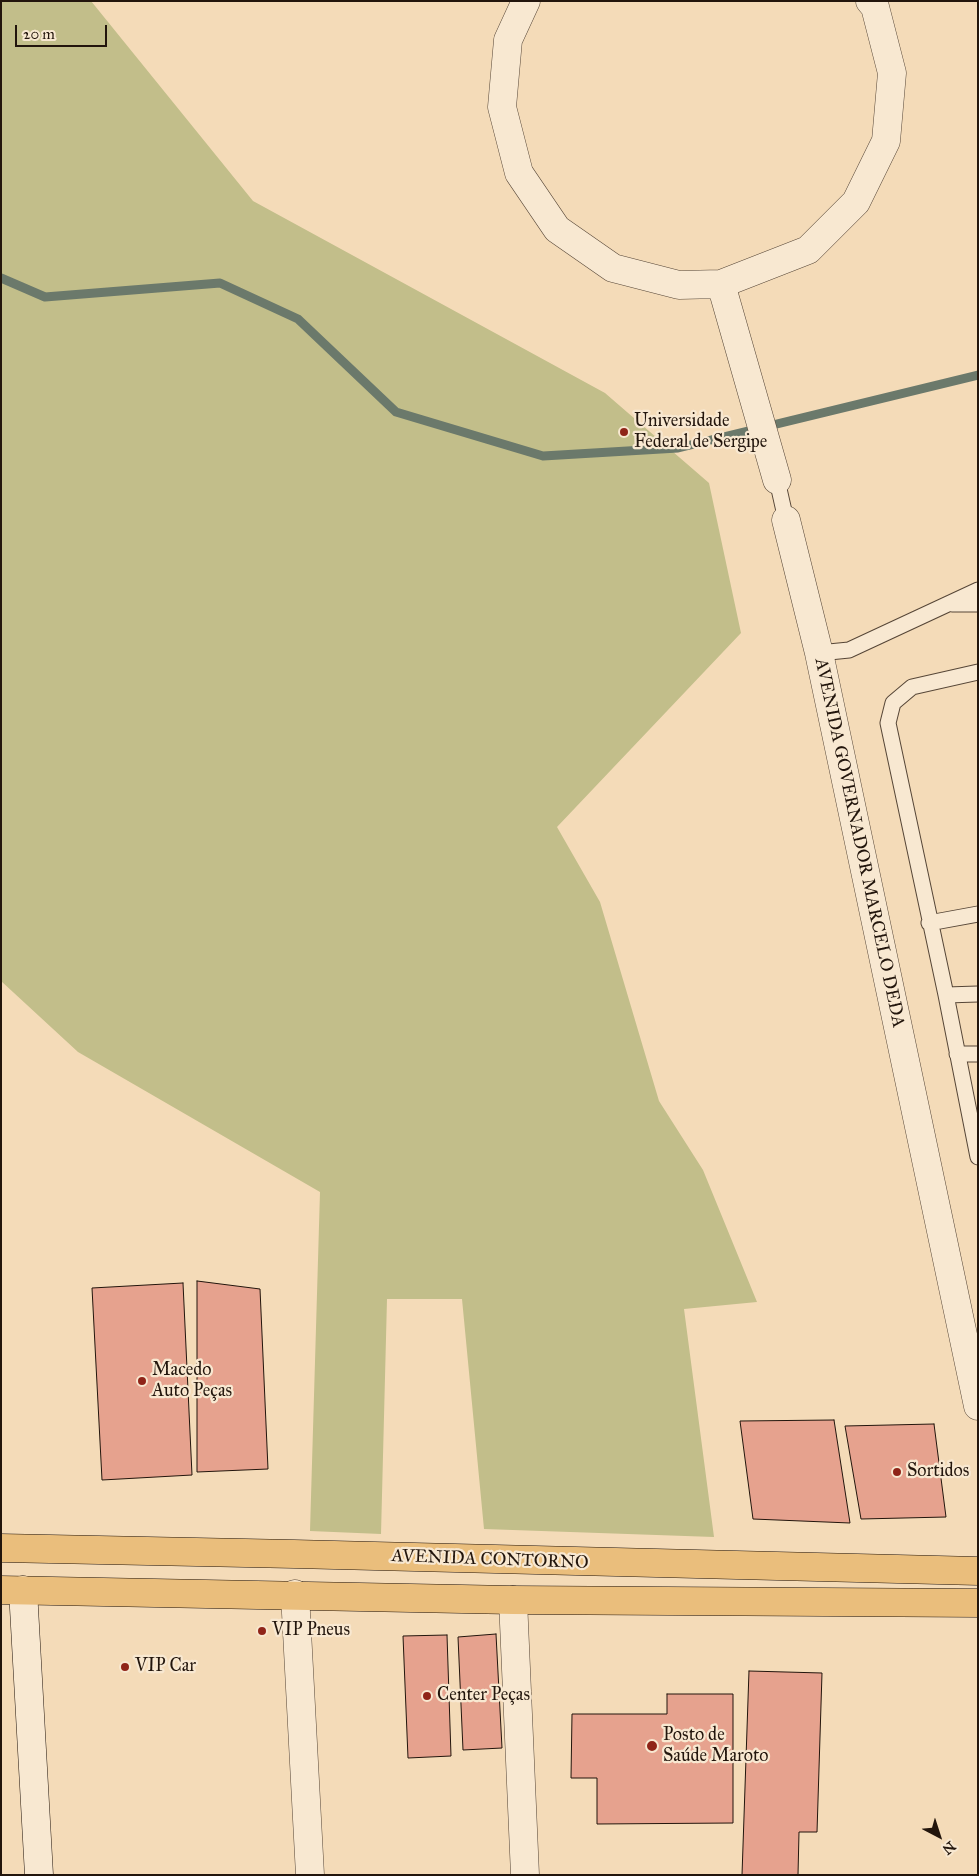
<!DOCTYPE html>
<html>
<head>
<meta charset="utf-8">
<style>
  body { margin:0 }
  #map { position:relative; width:979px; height:1876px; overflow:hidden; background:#f4dbb8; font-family:"IM FELL Great Primer",serif }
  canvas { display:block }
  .frame { position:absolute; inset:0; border:2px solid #22150c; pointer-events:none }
  .north { position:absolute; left:914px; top:1811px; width:50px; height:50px; -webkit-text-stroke:4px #f8e8d1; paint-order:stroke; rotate:140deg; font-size:14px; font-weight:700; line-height:20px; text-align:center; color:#22150c }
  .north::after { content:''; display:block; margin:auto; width:18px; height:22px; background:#22150c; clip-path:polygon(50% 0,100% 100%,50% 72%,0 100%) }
  .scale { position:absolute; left:15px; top:25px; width:92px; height:22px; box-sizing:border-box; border:2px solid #22150c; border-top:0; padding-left:6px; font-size:15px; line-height:18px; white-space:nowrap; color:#22150c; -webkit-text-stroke:4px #f8e8d1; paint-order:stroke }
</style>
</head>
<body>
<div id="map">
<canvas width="979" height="1876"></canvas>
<div class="frame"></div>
<div class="north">N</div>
<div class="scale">20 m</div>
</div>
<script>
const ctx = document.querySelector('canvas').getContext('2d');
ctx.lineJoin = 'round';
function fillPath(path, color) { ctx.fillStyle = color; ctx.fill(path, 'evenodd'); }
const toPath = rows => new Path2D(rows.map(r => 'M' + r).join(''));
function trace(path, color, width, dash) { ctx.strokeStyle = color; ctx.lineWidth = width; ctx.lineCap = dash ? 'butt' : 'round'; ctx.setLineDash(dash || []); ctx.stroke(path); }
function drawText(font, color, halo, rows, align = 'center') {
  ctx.font = font + ' "IM FELL Great Primer",serif'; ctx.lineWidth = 4.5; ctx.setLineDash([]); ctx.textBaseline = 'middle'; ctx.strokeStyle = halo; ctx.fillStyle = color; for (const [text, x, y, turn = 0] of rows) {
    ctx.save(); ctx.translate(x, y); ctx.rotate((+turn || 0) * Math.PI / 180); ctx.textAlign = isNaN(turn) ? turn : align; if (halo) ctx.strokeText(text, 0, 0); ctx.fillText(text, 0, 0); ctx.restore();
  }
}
const green = toPath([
  [1,1,91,1,253,201,605,393,709,483,741,633,557,827,600,902,659,1101,703,1170,757,1302,684,1309,714,1537,484,1529,462,1299,387,1299,381,1534,310,1531,320,1192,78,1052,1,981]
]);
const stream = toPath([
  [1,278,45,297,220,283,298,319,396,412,543,456,678,448,978,375]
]);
const building = toPath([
  [197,1281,260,1289,268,1469,197,1472,197,1281],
  [183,1283,192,1475,102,1480,92,1288,183,1283],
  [834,1420,850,1523,753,1519,740,1421,834,1420],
  [934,1424,946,1517,861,1519,845,1426,934,1424],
  [496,1634,502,1748,463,1750,458,1637,496,1634],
  [447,1635,451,1756,408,1758,403,1636,447,1635],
  [749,1671,822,1673,817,1832,799,1832,798,1875,742,1875,749,1671],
  [667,1694,733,1694,733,1823,597,1824,597,1778,571,1778,572,1714,667,1714,667,1694]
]);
const lane = toPath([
  [777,480,786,520],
  [952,604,978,604],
  [819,653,849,650,978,590],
  [978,672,912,687,893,703,888,723,946,995,978,1157],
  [929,923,978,914],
  [946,995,978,994],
  [957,1054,978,1054]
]);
const street = toPath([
  [526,1,508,40,502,107,519,173,557,229,613,268,679,285,721,284,808,250,856,202,886,141,892,73,875,7,870,1],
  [721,284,777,480],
  [786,520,819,653,978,1406],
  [295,1594,310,1875],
  [513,1600,525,1875]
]);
const secondary = toPath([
  [23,1590,39,1875]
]);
const primary = toPath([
  [1,1548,294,1554,978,1571],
  [1,1590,513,1600,978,1603]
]);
const markers = [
  [624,432,5,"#8f2418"],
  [142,1381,5,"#8f2418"],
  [897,1472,5,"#8f2418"],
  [262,1631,5,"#8f2418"],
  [125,1667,5,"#8f2418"],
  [427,1696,5,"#8f2418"],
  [652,1746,6,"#8f2418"]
];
const poiNames = [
  ["Universidade",634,422],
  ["Federal de Sergipe",634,443],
  ["Macedo",152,1371],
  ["Auto Peças",152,1392],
  ["Sortidos",907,1472],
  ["VIP Pneus",272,1631],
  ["VIP Car",135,1667],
  ["Center Peças",437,1696],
  ["Posto de",663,1736],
  ["Saúde Maroto",663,1757]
];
const streetNames = [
  ["AVENIDA GOVERNADOR MARCELO DEDA",859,843,78],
  ["AVENIDA CONTORNO",490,1560,2]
];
fillPath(green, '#c2be8a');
trace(stream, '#6b796b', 9);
fillPath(building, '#e6a28e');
trace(building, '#22150c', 1);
trace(lane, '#564637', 17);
trace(street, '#564637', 29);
trace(secondary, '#22150c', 29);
trace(primary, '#22150c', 29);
trace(lane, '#f8e8d1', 15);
trace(street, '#f8e8d1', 28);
trace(secondary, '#f8e8d1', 28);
trace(primary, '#eabe7c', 28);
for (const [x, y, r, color] of markers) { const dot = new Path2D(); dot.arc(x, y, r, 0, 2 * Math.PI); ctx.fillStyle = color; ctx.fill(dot); trace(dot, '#f8e8d1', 2); }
drawText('18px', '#22150c', '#f8e8d1', poiNames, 'left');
drawText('18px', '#22150c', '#f8e8d1', streetNames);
</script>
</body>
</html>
